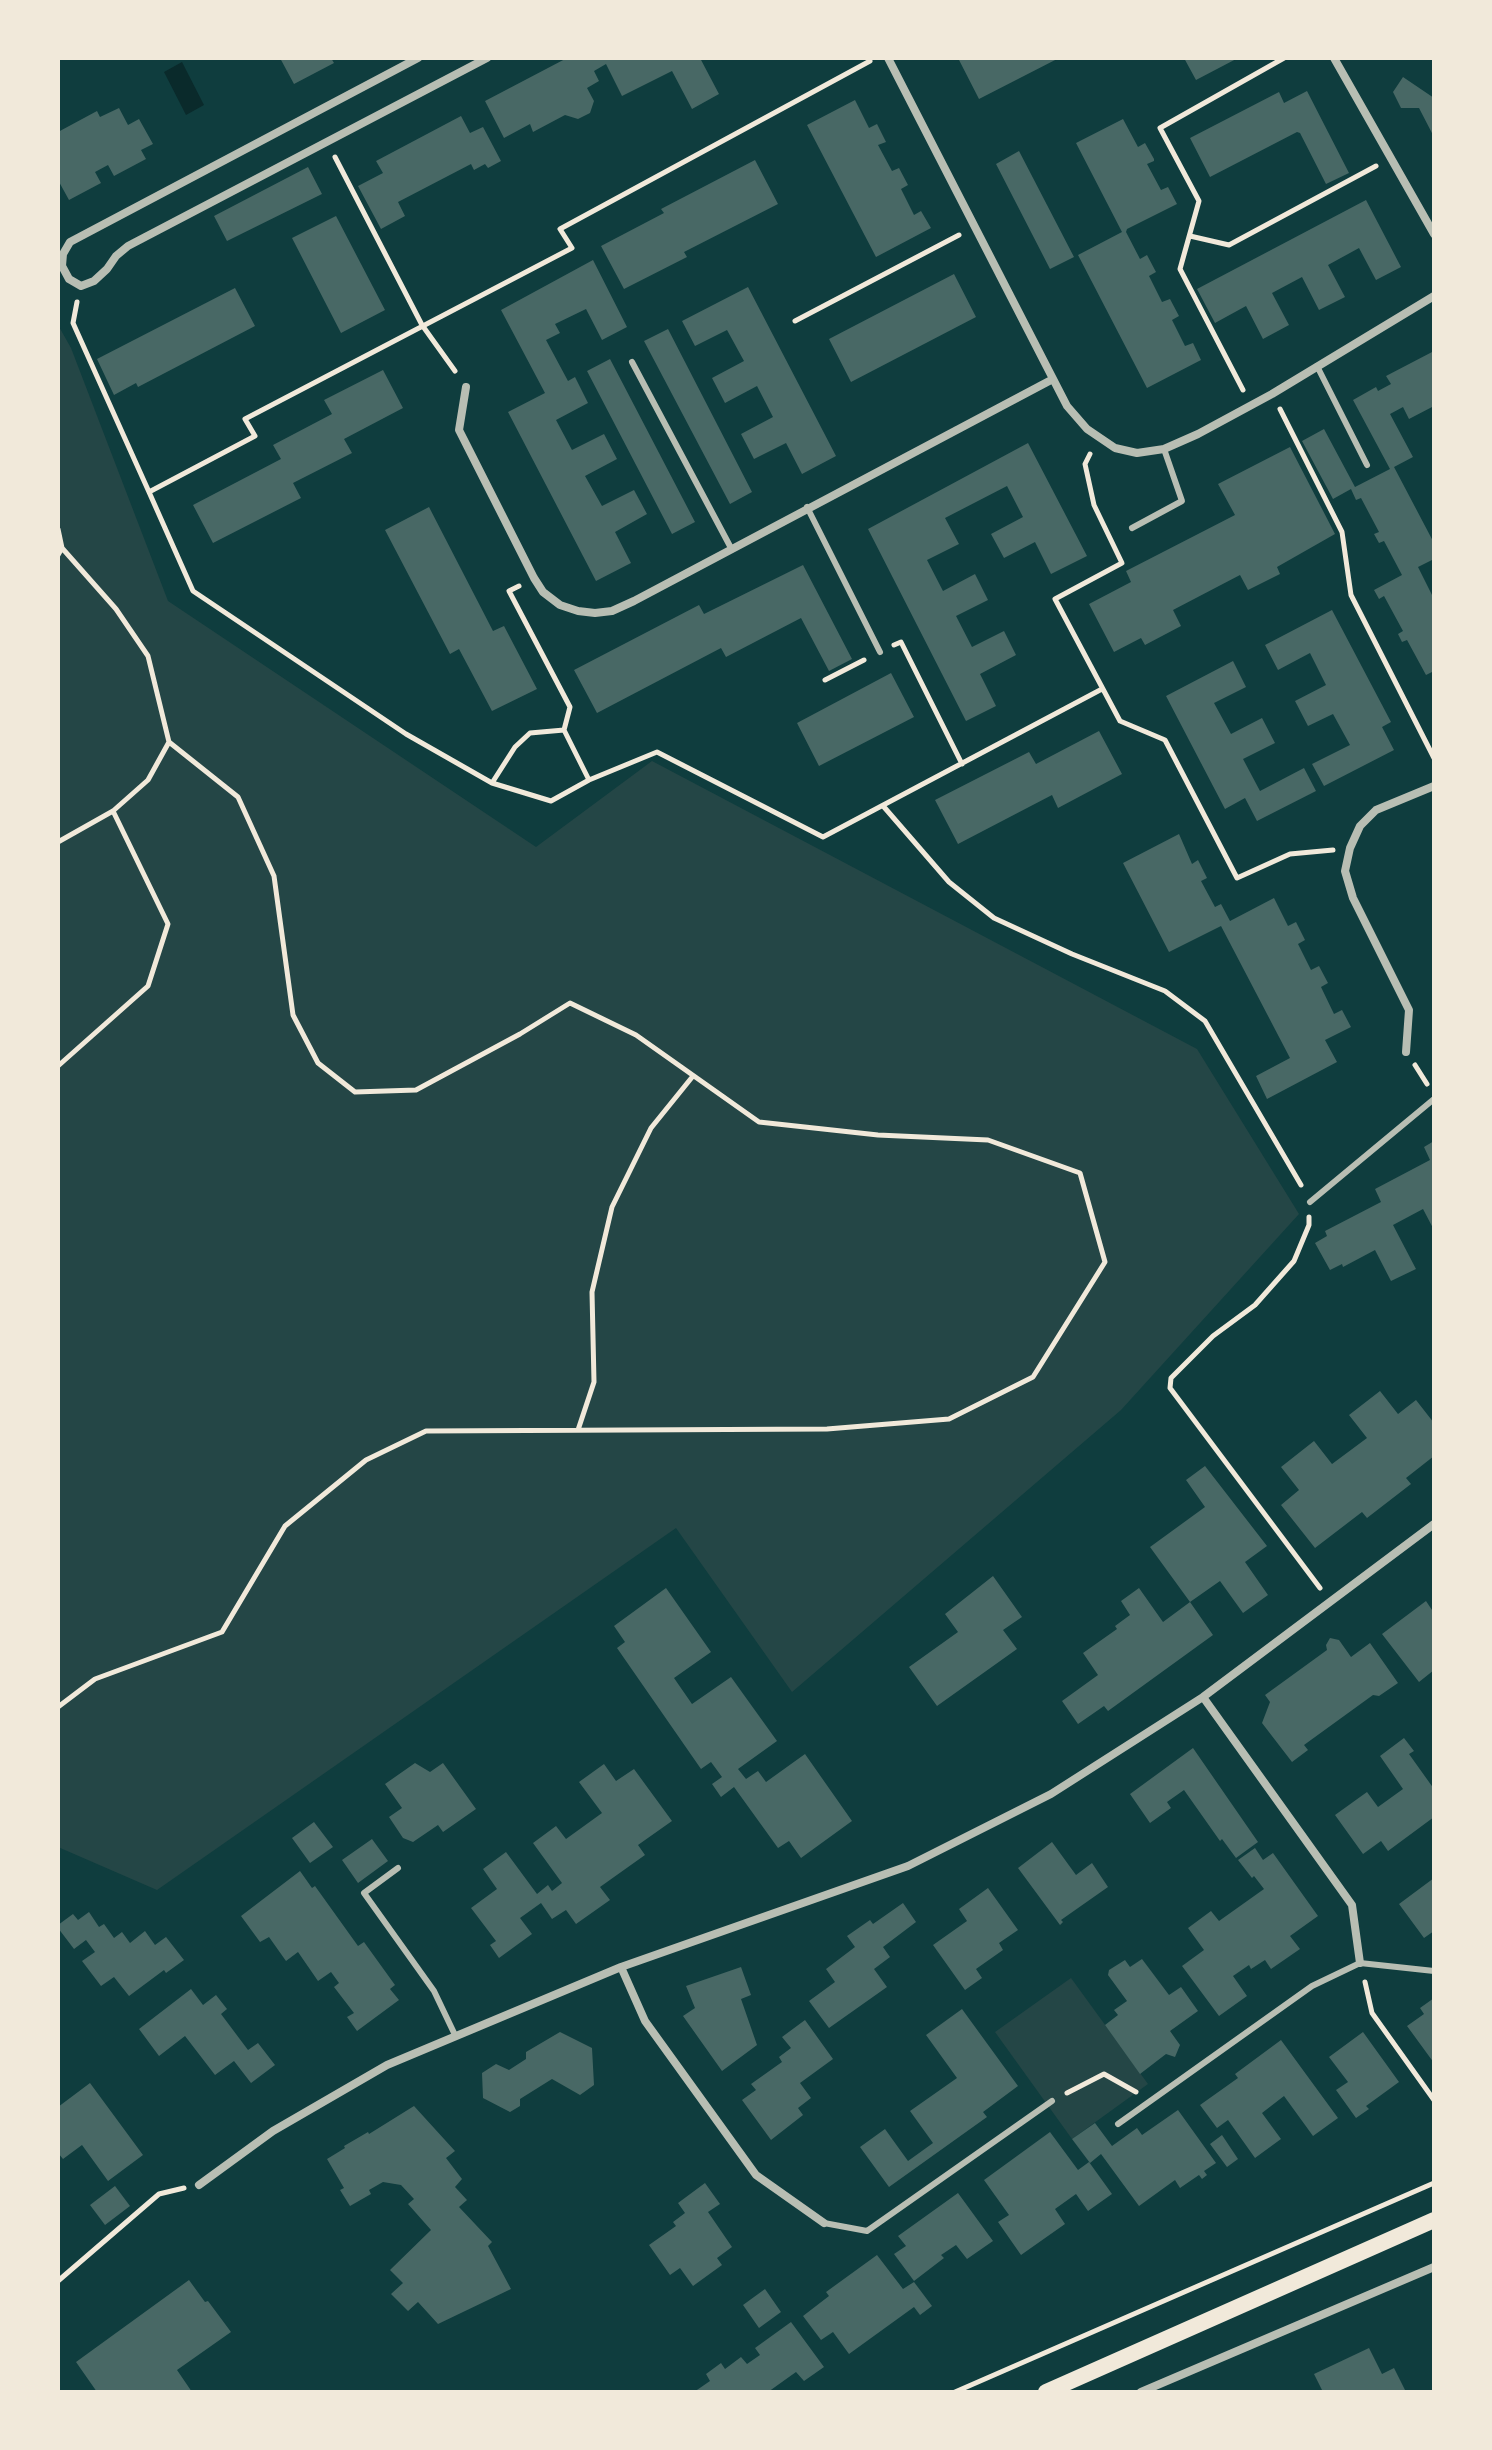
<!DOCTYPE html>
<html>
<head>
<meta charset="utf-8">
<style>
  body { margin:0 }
  #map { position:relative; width:1492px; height:2450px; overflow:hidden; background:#0f3d3e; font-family:"Sofia Sans Condensed",sans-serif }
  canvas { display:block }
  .frame { position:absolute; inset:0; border:60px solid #f1e9da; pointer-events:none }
</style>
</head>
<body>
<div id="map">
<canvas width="1492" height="2450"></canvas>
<div class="frame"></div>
</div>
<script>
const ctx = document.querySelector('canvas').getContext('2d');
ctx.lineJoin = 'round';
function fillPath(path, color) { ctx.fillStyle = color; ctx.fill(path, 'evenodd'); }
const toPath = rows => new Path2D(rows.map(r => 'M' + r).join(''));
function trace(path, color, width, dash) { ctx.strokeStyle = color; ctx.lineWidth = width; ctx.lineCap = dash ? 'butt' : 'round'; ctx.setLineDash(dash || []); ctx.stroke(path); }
const green = toPath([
  [58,325,71,348,168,601,536,847,652,761,1197,1049,1299,1214,1121,1410,792,1692,676,1528,157,1890,58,1847],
  [1071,1978,1148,2084,1072,2139,995,2032]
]);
const water = toPath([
  [182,62,204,105,186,115,164,72]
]);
const building = toPath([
  [280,58,331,58,334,63,294,84],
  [567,58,700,58,719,94,692,109,672,71,622,96,606,64,594,71,599,81,587,88,594,101,590,113,578,119,565,115,533,132,530,124,504,138,485,101],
  [958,58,1059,58,979,99],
  [1184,58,1238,58,1196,80],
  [1403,77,1434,98,1434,137,1419,108,1401,108,1393,92],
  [1307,91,1349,173,1326,184,1300,133,1297,132,1210,177,1190,138,1279,92,1284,103],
  [855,100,869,128,877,124,886,142,878,145,892,171,899,168,908,185,901,189,914,215,921,211,931,228,876,257,807,125],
  [119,108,128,125,139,119,153,144,141,150,146,159,114,176,108,165,95,172,101,183,69,200,58,180,58,132,97,111,100,117],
  [461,116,470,133,483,127,501,161,488,168,485,164,474,170,471,164,398,202,405,216,381,229,358,186,383,173,376,161],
  [1123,119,1138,147,1145,143,1154,159,1154,161,1147,164,1161,190,1168,187,1177,204,1127,229,1126,232,1140,259,1147,255,1156,272,1149,276,1162,302,1170,299,1179,316,1172,320,1185,346,1193,343,1201,360,1147,388,1078,255,1122,232,1076,143],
  [1019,151,1074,257,1050,269,996,164],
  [755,160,778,204,684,252,687,257,624,289,601,246,664,213,661,209],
  [308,167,322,194,227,241,214,216],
  [1366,200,1401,267,1376,280,1359,248,1328,265,1345,297,1319,310,1302,277,1272,293,1289,325,1263,339,1246,306,1215,323,1197,289],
  [336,216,385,310,341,333,292,238],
  [593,260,627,327,602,340,586,309,555,324,560,333,546,340,568,381,575,377,588,403,556,420,572,450,604,434,617,459,585,476,602,506,634,490,647,514,615,532,631,563,596,581,508,412,545,393,501,310],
  [954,274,976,317,851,382,829,339],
  [748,287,836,456,802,474,786,443,754,459,741,434,773,417,757,386,725,403,712,378,744,361,727,330,695,346,682,321],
  [235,288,255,326,138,387,136,383,114,395,97,359],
  [668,329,752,492,730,504,644,341],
  [1434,351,1434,406,1409,419,1403,407,1390,414,1413,457,1394,467,1434,543,1434,559,1418,567,1434,599,1434,671,1426,675,1407,640,1402,642,1398,634,1403,631,1384,596,1379,599,1374,590,1402,575,1384,541,1379,543,1374,534,1379,532,1361,498,1356,500,1351,489,1333,499,1302,441,1324,429,1355,487,1390,469,1353,400,1376,387,1378,391,1391,384,1386,376],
  [610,359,695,522,672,534,587,371],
  [383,370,403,408,344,439,352,453,293,483,301,498,213,543,193,505,281,459,273,445,332,414,324,400],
  [1028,443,1087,556,1051,574,1035,542,1004,558,991,534,1023,517,1007,486,945,518,959,544,927,560,943,591,975,574,988,600,956,616,972,647,1004,631,1016,655,980,674,996,706,966,721,868,529],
  [1290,447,1335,534,1277,567,1280,574,1248,590,1240,575,1173,610,1181,626,1145,645,1141,638,1114,652,1089,604,1131,582,1126,571,1235,515,1218,484],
  [429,507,493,631,504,626,537,689,492,711,459,649,450,654,385,530],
  [803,565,852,659,829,671,801,618,726,657,721,648,597,713,574,670,699,605,704,614],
  [1332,610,1391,722,1382,727,1394,750,1324,786,1312,764,1350,745,1333,714,1308,726,1295,701,1326,685,1310,653,1278,670,1265,645],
  [1233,661,1246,687,1214,703,1231,734,1262,718,1275,743,1243,759,1260,791,1304,768,1316,791,1257,821,1245,798,1225,809,1166,696],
  [891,673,914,717,819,766,797,723],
  [1099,731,1122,774,1058,808,1052,795,958,844,935,800,1029,752,1036,764],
  [1179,834,1192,864,1198,860,1207,878,1201,881,1215,907,1221,904,1230,921,1274,898,1288,926,1296,922,1305,940,1298,944,1311,970,1319,966,1328,983,1321,987,1334,1014,1342,1010,1351,1027,1325,1040,1337,1062,1267,1099,1256,1076,1290,1058,1221,926,1169,952,1123,863],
  [1434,1141,1434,1230,1423,1209,1393,1225,1416,1269,1391,1281,1375,1250,1343,1267,1342,1264,1330,1270,1315,1243,1327,1236,1325,1231,1381,1202,1375,1189,1430,1160,1424,1147],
  [1380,1391,1398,1414,1416,1400,1434,1423,1434,1456,1406,1478,1411,1484,1367,1518,1362,1512,1315,1548,1281,1505,1299,1490,1281,1467,1314,1441,1332,1464,1367,1438,1349,1415],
  [1205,1466,1267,1546,1245,1562,1268,1595,1243,1613,1220,1581,1190,1602,1150,1547,1205,1507,1186,1480],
  [993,1576,1022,1617,1003,1630,1017,1649,937,1706,909,1667,958,1632,945,1614],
  [666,1588,711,1652,674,1678,692,1704,731,1677,777,1741,738,1769,746,1779,758,1771,766,1782,805,1754,852,1821,801,1858,789,1841,778,1848,734,1787,721,1797,712,1784,722,1777,711,1762,701,1769,617,1648,625,1642,614,1626],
  [1139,1588,1163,1622,1190,1602,1213,1635,1108,1711,1104,1706,1078,1724,1062,1701,1098,1675,1083,1653,1117,1629,1115,1626,1130,1615,1121,1601],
  [1426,1601,1434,1613,1434,1670,1419,1682,1382,1634],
  [1330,1638,1339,1640,1351,1657,1370,1643,1398,1683,1379,1696,1373,1695,1304,1745,1308,1750,1292,1762,1262,1723,1270,1702,1265,1695,1327,1650,1326,1645],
  [1404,1738,1414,1751,1409,1754,1434,1789,1434,1817,1388,1851,1381,1841,1363,1854,1335,1815,1367,1792,1378,1807,1403,1789,1380,1756],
  [1193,1748,1258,1842,1236,1858,1222,1839,1220,1841,1184,1790,1167,1802,1171,1808,1150,1823,1130,1794],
  [415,1763,430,1772,443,1763,476,1809,443,1832,438,1825,413,1842,403,1838,389,1817,402,1808,385,1784],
  [604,1764,616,1781,634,1769,672,1821,638,1845,645,1855,600,1887,610,1900,576,1924,566,1910,552,1919,541,1903,520,1918,532,1934,499,1958,490,1945,496,1941,471,1908,497,1889,483,1869,506,1852,537,1894,548,1885,552,1891,562,1883,533,1843,556,1826,566,1839,602,1813,579,1782],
  [314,1822,333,1847,310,1863,292,1838],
  [372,1839,388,1861,358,1883,342,1860],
  [1052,1842,1076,1875,1092,1863,1108,1887,1061,1920,1063,1922,1060,1925,1018,1868],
  [1255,1848,1263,1860,1273,1853,1318,1916,1290,1936,1300,1949,1271,1969,1265,1960,1251,1969,1249,1965,1233,1976,1247,1996,1219,2016,1182,1966,1204,1950,1188,1928,1211,1911,1219,1921,1264,1889,1254,1876,1252,1878,1238,1860],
  [300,1871,312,1888,315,1886,358,1946,364,1942,395,1985,390,1989,399,2000,357,2031,347,2017,354,2013,334,1987,339,1983,331,1972,318,1981,298,1952,286,1961,269,1937,260,1942,241,1916],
  [1434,1878,1434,1931,1424,1938,1399,1904],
  [988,1888,1018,1930,999,1943,1003,1950,976,1969,982,1978,965,1990,933,1945,967,1921,959,1909],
  [903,1903,916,1922,883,1947,890,1957,874,1969,887,1987,829,2028,809,2001,835,1982,826,1969,855,1947,847,1936,870,1920,873,1924],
  [89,1912,99,1927,104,1924,114,1938,122,1932,130,1943,145,1931,155,1945,166,1937,184,1960,166,1973,164,1970,129,1996,114,1977,101,1986,82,1961,95,1952,86,1940,74,1949,58,1928,58,1925,73,1914,78,1920],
  [1142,1959,1169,1995,1181,1987,1198,2011,1170,2031,1180,2045,1175,2057,1166,2054,1140,2074,1105,2025,1118,2015,1114,2010,1127,2001,1108,1975,1109,1970,1125,1960,1130,1967],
  [741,1967,751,1995,741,1999,757,2045,722,2071,683,2016,695,2008,686,1986],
  [191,1989,203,2005,216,1995,227,2009,221,2014,248,2050,258,2043,275,2065,251,2083,234,2061,215,2075,185,2036,159,2056,139,2029],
  [1434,1998,1434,2063,1407,2026,1424,2014,1420,2008],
  [962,2009,1018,2086,983,2112,987,2117,889,2187,860,2147,885,2129,908,2161,933,2143,910,2111,957,2078,926,2035],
  [805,2020,833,2059,800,2083,811,2098,798,2108,803,2115,771,2140,742,2100,756,2090,751,2084,782,2062,779,2057,791,2048,782,2037],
  [560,2032,592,2048,594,2085,580,2095,552,2079,520,2099,520,2106,510,2112,483,2098,482,2073,496,2064,509,2070,526,2059,526,2052],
  [1363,2032,1399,2082,1366,2106,1369,2109,1356,2118,1336,2090,1348,2082,1329,2057],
  [1281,2040,1338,2118,1313,2136,1284,2096,1262,2113,1281,2139,1255,2158,1228,2120,1217,2128,1200,2105,1238,2078,1235,2074],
  [90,2083,143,2155,108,2181,82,2145,63,2159,58,2153,58,2107],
  [414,2106,455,2151,446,2158,462,2179,455,2187,467,2200,459,2207,492,2242,488,2246,511,2289,438,2324,418,2302,408,2311,391,2294,403,2283,390,2270,431,2230,408,2204,414,2199,401,2185,383,2182,369,2190,371,2194,350,2206,340,2190,344,2188,327,2159,345,2148,344,2146,368,2132,369,2134],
  [1178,2110,1216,2163,1204,2171,1207,2175,1202,2179,1199,2175,1180,2188,1175,2180,1139,2206,1101,2154,1090,2163,1072,2139,1095,2123,1112,2146,1137,2128,1142,2135],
  [1050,2132,1078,2170,1089,2162,1112,2194,1088,2211,1076,2194,1055,2209,1065,2224,1021,2255,998,2222,1009,2215,984,2180],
  [1222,2135,1238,2159,1227,2167,1210,2144],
  [705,2183,720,2204,708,2212,732,2247,717,2258,722,2265,693,2286,680,2268,670,2275,649,2245,676,2226,673,2222,685,2213,678,2203],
  [115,2186,130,2206,105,2225,90,2205],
  [958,2193,993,2241,967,2259,956,2245,941,2255,944,2258,914,2281,894,2254,906,2246,898,2236],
  [877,2255,903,2289,914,2282,932,2306,920,2315,914,2307,849,2354,833,2332,821,2340,803,2316,829,2296,826,2292],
  [189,2280,205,2302,208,2301,231,2332,177,2370,192,2392,97,2392,76,2362],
  [765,2289,781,2312,759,2328,743,2305],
  [791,2322,824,2367,804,2381,796,2372,768,2392,694,2392,710,2381,706,2374,721,2363,725,2369,741,2357,747,2364,760,2355,755,2348],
  [1369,2348,1382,2374,1394,2368,1406,2392,1323,2392,1314,2374]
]);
const path = toPath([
  [335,157,422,325,455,371],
  [1190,236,1229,245,1376,166],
  [77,302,73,323,149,492],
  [795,321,959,235],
  [1243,390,1180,269,1199,201,1160,128,1284,58],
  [1280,409,1342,532,1351,595,1434,758],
  [1090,454,1085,464,1094,505,1122,563,1055,599,1120,721,1165,740,1237,878,1290,854,1333,850],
  [58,529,62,548,116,609,148,656,169,742,238,797,274,876,293,1015,318,1063,355,1092,416,1090,520,1034,570,1003,636,1035,759,1122,878,1135,988,1140,1080,1173,1105,1262,1033,1377,949,1419,827,1429,426,1431,366,1460,285,1526,222,1632,95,1679,58,1707],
  [58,555,62,548],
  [519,586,509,591,570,707,564,730,589,780,657,752,823,837,1102,689],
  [894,645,901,642,962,764],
  [825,680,864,660],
  [589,780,551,801,492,783,406,734,193,591,149,492,255,436,245,419,572,248,560,229,870,61],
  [492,783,515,747,530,733,564,730],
  [884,807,949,882,994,918,1072,954,1165,991,1205,1021,1301,1185],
  [58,842,113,811,148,780,169,742],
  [1415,1065,1427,1084],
  [58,1066,148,986,168,924,113,811],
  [1309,1217,1309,1225,1294,1261,1255,1305,1213,1336,1171,1378,1170,1388,1320,1588],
  [578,1430,594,1382,592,1292,612,1207,651,1128,693,1076],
  [1365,1982,1372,2013,1434,2100],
  [1067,2093,1104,2074,1136,2092],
  [58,2281,159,2194,184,2188],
  [955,2392,1434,2183]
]);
const service = toPath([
  [632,362,731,548],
  [1317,366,1367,465],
  [807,507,880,652],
  [1132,528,1182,501,1164,449],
  [1310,1202,1434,1099],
  [398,1868,364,1893,434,1991,455,2035],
  [1118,2124,1312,1986,1360,1963,1434,1971],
  [824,2223,867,2231,1052,2101]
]);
const minor = toPath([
  [418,58,70,242,63,254,62,266,69,279,81,286,94,281,107,269,116,256,128,246,487,58],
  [888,58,1067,406,1087,429,1115,448,1137,453,1164,449,1198,434,1272,394,1434,296],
  [1334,58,1434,234],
  [466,387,459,430,534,578,543,592,560,605,578,611,595,613,612,611,634,601,1053,379],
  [1406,1052,1409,1010,1353,898,1345,871,1350,848,1360,826,1376,810,1434,786],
  [1203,1697,1352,1905,1360,1963],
  [621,1967,645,2021,756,2175,824,2223],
  [199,2185,273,2131,387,2065,621,1967,908,1866,1051,1794,1203,1697,1434,1524],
  [1141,2392,1434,2267]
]);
const secondary = toPath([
  [1046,2392,1434,2220]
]);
fillPath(green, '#244646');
fillPath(water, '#0a2a2b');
fillPath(building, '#486865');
trace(path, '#f1e9da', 5);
trace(service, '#b8beb3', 6);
trace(minor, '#b8beb3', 8);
trace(secondary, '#f1e9da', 16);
</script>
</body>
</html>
